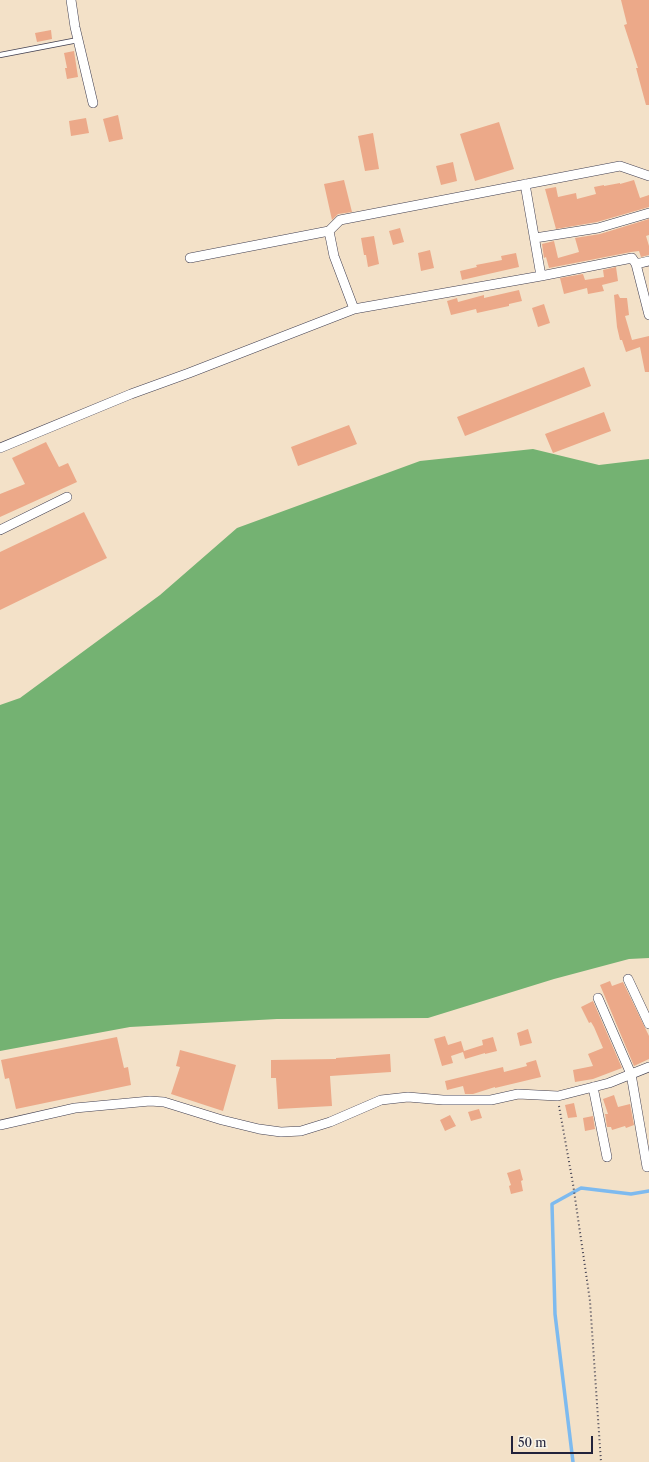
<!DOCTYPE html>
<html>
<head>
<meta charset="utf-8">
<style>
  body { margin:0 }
  #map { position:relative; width:649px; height:1462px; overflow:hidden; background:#f3e1c8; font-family:"Libre Caslon Text",serif }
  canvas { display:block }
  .scale { position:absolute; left:511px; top:1436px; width:82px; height:18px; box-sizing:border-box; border:2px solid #22223b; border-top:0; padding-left:5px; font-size:12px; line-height:14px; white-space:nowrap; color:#22223b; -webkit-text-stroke:3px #f7f3e8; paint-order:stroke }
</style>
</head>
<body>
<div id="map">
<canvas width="649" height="1462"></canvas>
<div class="scale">50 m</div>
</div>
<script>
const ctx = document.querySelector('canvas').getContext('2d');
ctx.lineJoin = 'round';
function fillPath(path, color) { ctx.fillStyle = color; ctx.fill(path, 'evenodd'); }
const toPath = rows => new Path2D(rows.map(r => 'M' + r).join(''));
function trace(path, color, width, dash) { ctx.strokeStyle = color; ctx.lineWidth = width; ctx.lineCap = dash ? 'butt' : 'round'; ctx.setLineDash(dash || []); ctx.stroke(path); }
const forest = toPath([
  [533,449,599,465,649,459,649,958,629,959,554,979,428,1018,277,1019,130,1027,0,1051,0,705,20,698,160,595,237,528,420,461]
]);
const stream = toPath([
  [573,1462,555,1314,552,1204,581,1188,631,1194,649,1191]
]);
const building = toPath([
  [621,0,649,0,649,105,646,105,636,68,638,68,624,25,627,24],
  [51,30,52,39,37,42,35,33],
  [74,51,78,77,67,79,65,68,67,68,64,53],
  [118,115,123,139,109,142,103,119],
  [86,118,89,133,71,136,69,121],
  [499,122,514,169,475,181,460,134],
  [373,133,379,169,365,171,358,136],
  [453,162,457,181,441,185,436,166],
  [344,180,352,212,338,214,332,220,324,184],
  [634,180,640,198,649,195,649,207,597,222,556,229,545,189,556,187,558,197,576,193,577,199,596,194,594,187,604,185,604,186,620,183,620,184],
  [649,219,649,235,646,236,649,246,649,255,641,257,639,251,631,252,549,268,546,257,544,258,542,244,554,241,558,258,579,252,575,238,600,234],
  [400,228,404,242,393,245,389,231],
  [374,236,379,264,368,267,366,255,364,255,361,238],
  [430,250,434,268,421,271,418,253],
  [516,253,519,267,462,280,460,271,477,267,476,265,502,260,501,256],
  [616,267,618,281,602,285,604,291,588,294,587,288,564,294,560,278,583,274,585,280,604,277,603,270],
  [519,290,522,301,509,304,509,306,477,313,476,309,451,315,447,301,457,298,458,302,484,295,484,298],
  [618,294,620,298,627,298,629,315,625,316,632,340,649,336,649,372,645,372,640,347,626,352,622,340,620,340,617,327,614,295],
  [544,304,550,323,538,327,532,308],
  [584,367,591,386,465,436,457,417],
  [604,412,611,431,553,453,545,434],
  [349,425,357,444,298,466,291,447],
  [46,442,59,467,68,463,77,482,0,517,0,494,25,484,12,458],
  [84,512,107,558,0,610,0,552],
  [610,981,612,986,623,982,649,1036,649,1059,634,1066,600,985],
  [593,1001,622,1068,593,1079,575,1082,573,1070,593,1066,588,1054,603,1048,594,1027,591,1022,589,1023,581,1007],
  [528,1029,532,1043,520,1046,517,1033],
  [445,1036,448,1045,461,1041,464,1051,483,1045,482,1040,493,1037,497,1051,485,1054,485,1053,465,1059,463,1052,451,1056,453,1063,442,1066,434,1039],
  [117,1037,124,1068,128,1067,131,1085,16,1109,9,1078,5,1079,1,1060],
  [180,1050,236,1065,223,1111,171,1094,180,1067,176,1066],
  [390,1054,391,1072,330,1076,332,1106,278,1109,276,1078,271,1078,271,1060,336,1059,336,1058],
  [536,1060,541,1077,495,1088,495,1087,473,1094,465,1094,463,1086,447,1090,445,1081,503,1067,504,1072,527,1066,526,1063],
  [614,1095,618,1107,630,1104,634,1125,626,1128,625,1126,612,1130,611,1127,607,1127,605,1114,608,1114,603,1099],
  [574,1103,577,1117,568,1118,565,1105],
  [479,1109,482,1118,471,1121,468,1112],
  [450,1115,456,1126,445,1131,440,1120],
  [593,1116,595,1129,585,1131,583,1118],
  [520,1169,523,1180,521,1181,523,1191,511,1194,509,1186,511,1185,507,1173]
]);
const path = toPath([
  [559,1106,573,1184,590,1301,601,1462]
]);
const service = toPath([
  [0,55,78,40]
]);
const minor = toPath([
  [71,0,75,27,93,103],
  [535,238,598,228,649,213],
  [190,258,329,231],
  [636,264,649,315],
  [541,276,632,258,636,264,649,261],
  [354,309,334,256,329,231,340,220,620,166,649,176],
  [0,448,131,394,189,373,354,309,541,276,525,184],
  [0,530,67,497],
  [628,979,649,1024],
  [598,998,631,1074,647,1167],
  [593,1087,607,1157],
  [0,1125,75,1108,150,1101,164,1102,222,1120,259,1129,281,1132,301,1131,330,1122,381,1100,408,1097,443,1100,491,1100,518,1094,558,1096,609,1083,649,1067]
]);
fillPath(forest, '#74b272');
trace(stream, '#7dbaef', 3.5);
fillPath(building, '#eca989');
trace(service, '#413f50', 6);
trace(minor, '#413f50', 10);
trace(path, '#413f50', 2, [1, 3]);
trace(service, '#fff', 4.5);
trace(minor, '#fff', 9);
</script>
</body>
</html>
